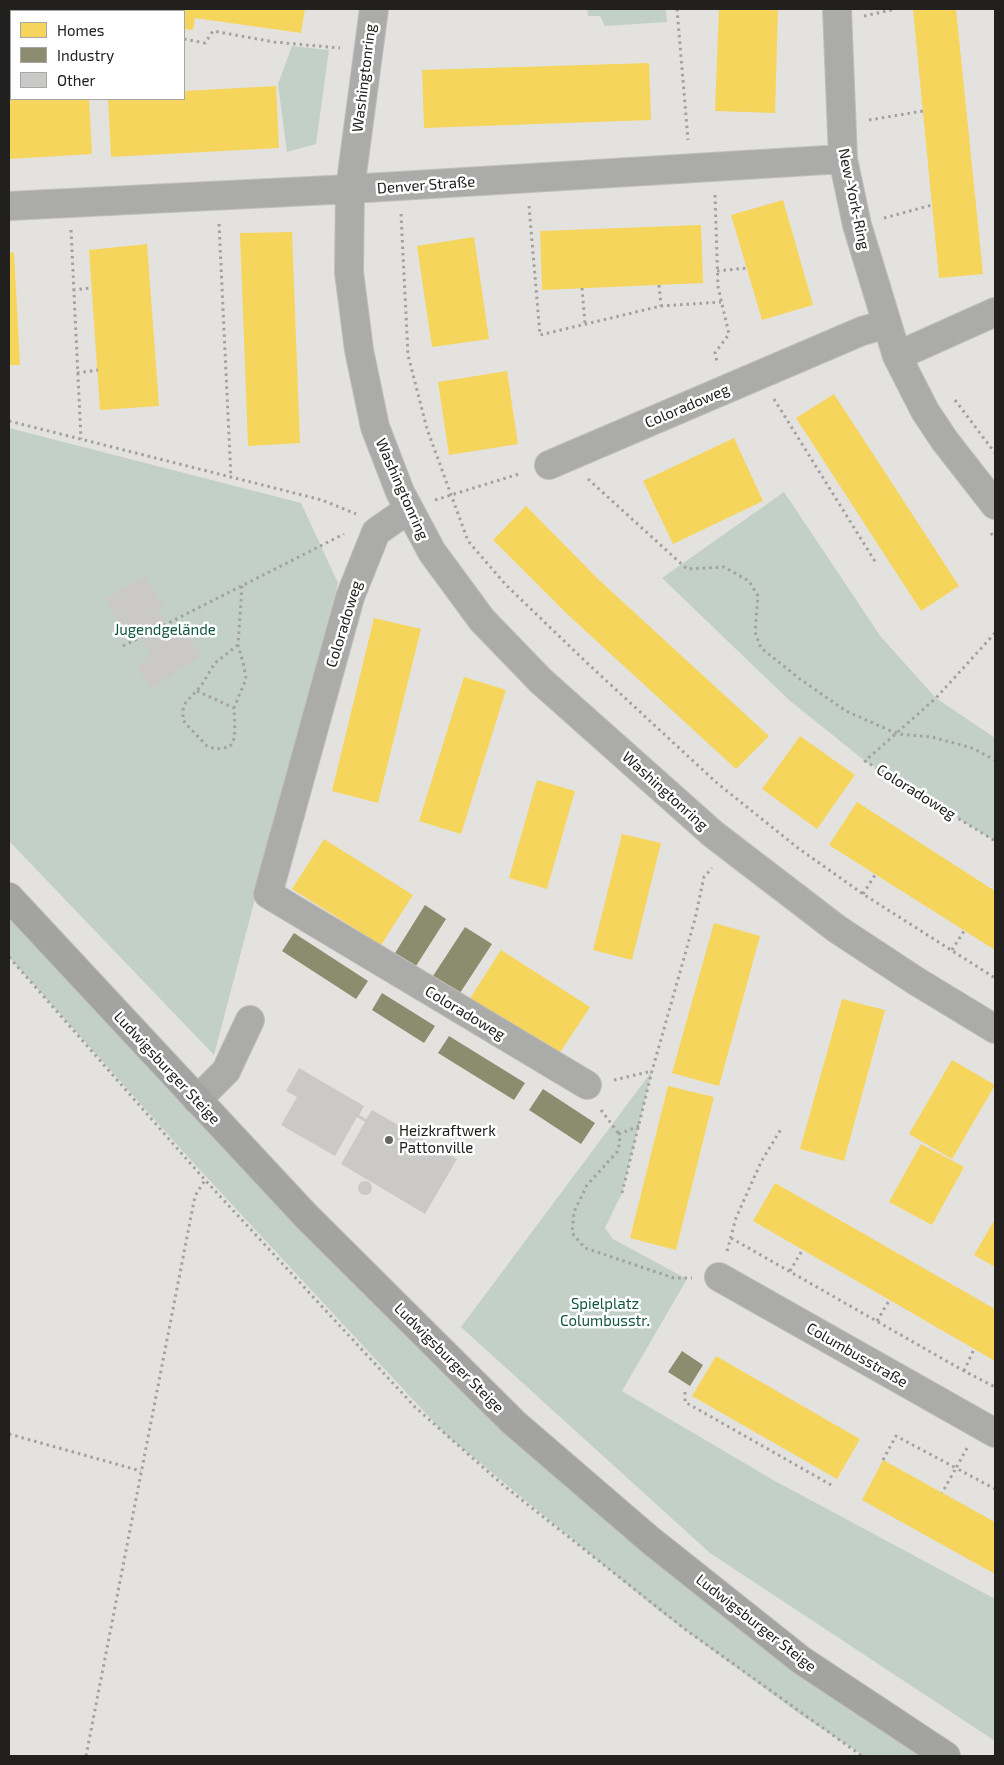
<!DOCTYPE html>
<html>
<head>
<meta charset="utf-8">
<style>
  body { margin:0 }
  #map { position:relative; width:1004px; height:1765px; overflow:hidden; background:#e4e2df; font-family:"Exo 2",sans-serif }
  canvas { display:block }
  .frame { position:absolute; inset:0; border:10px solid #21201e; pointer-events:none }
  .legend { position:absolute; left:10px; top:10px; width:175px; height:90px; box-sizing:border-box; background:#fff; border:1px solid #a6a6a5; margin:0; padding:6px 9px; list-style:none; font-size:15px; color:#21201e }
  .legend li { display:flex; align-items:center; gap:10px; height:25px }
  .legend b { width:25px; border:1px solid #a6a6a5 }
</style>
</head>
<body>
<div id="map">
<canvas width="1004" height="1765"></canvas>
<div class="frame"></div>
<ul class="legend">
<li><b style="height:14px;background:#f6d55c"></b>Homes</li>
<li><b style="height:14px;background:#8c8c6e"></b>Industry</li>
<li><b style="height:14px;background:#cbc9c7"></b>Other</li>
</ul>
</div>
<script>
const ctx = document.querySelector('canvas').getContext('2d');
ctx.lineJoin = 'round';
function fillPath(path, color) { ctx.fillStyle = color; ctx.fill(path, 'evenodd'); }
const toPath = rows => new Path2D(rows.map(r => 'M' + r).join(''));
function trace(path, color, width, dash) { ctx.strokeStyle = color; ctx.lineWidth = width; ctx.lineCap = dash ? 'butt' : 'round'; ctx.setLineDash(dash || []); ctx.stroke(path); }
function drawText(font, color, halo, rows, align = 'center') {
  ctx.font = font + ' "Exo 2",sans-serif'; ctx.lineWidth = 5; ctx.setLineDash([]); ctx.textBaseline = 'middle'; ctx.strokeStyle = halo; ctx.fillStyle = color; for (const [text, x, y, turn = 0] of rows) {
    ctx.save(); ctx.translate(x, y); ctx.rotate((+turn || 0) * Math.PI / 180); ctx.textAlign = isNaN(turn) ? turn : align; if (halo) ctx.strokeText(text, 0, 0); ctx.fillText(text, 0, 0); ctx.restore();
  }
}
const green = toPath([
  [587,9,666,9,667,22,605,26,600,16,588,16],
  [292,46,329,50,316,144,287,152,278,84],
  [9,428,301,503,338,583,214,1055,9,841],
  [784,492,881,637,936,698,995,738,995,841,865,761,789,700,662,578],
  [9,913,291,1219,421,1351,508,1433,926,1756,864,1756,801,1715,658,1610,444,1433,199,1169,9,957],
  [652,1071,622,1193,605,1228,613,1239,687,1279,622,1391,775,1481,995,1599,995,1741,710,1553,461,1327]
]);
const homes = toPath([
  [27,9,73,9,72,11,26,11],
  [106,9,305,9,301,33,195,18,193,30,184,29,184,11,106,11],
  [719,9,778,9,775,113,715,111],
  [913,9,956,9,983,274,939,278],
  [649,63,651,120,424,128,422,70],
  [276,86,279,148,111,157,108,99,184,99,184,91],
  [9,98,89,99,92,154,9,159],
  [783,200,813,305,762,320,731,215],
  [701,225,703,283,542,290,540,231],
  [292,232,300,443,248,446,240,233],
  [474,237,489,339,432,347,417,246],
  [147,244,159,406,100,410,89,250],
  [14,252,20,365,9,365,9,253],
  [507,371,518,444,449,455,438,382],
  [834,394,959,586,921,611,796,418],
  [734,438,763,501,673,544,643,481],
  [526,506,598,579,769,736,736,769,566,613,493,540],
  [374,618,421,629,378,803,332,791],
  [464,677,506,690,461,834,419,821],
  [800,736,855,775,817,829,762,789],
  [537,780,575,791,547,889,509,878],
  [857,802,995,891,995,950,829,845],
  [622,834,661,843,632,960,593,950],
  [324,839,413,895,381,945,292,889],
  [714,923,760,936,719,1086,672,1073],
  [501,950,590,1007,557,1057,469,1000],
  [842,999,885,1010,844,1161,800,1149],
  [952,1060,995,1085,952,1159,909,1134],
  [668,1086,714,1097,676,1250,630,1238],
  [921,1144,964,1167,932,1225,889,1202],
  [775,1183,995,1309,995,1361,753,1221],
  [995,1219,995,1267,974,1255],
  [716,1356,860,1439,837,1479,692,1396],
  [883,1460,995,1522,995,1574,862,1500]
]);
const industry = toPath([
  [425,905,446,919,416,966,395,953],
  [465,927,492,944,460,993,433,976],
  [294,933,368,981,356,999,282,951],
  [382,993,435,1026,424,1043,372,1010],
  [449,1036,525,1083,514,1100,438,1053],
  [543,1089,595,1123,581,1144,529,1110],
  [682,1351,703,1365,690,1386,668,1372]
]);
const building = toPath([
  [144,575,164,607,158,611,174,637,185,633,202,655,151,689,137,666,151,655,134,627,125,631,105,600],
  [299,1068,364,1106,359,1115,366,1119,372,1110,457,1159,425,1214,341,1164,365,1122,357,1117,335,1156,281,1125,297,1097,286,1091],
  '358 1188a7 7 0 1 1 14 0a7 7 0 1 1-14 0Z'
]);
const path = toPath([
  [677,9,688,140],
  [864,16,896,9],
  [184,39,205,43,213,31,274,42,340,48],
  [9,44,11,44],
  [869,120,923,111],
  [715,195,718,287,729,334,715,353,717,362],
  [529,206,540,335,661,306,721,302],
  [401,214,408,355,427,429,468,541,506,585,585,661,717,783,798,848,863,894,995,978],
  [884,218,932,205],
  [219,224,231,478],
  [71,230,81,439],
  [717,271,747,268],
  [659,285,661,306],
  [582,288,585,324],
  [73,290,91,288],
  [77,373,98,370],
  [774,399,876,563],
  [955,400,995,453],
  [9,421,322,500,356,514],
  [588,479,687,569,724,567,749,581,758,596,755,632,761,648,800,679,846,711,898,734,932,737,972,748,995,760],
  [435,500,522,473],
  [991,533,995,539],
  [995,633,936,698,865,761,995,841],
  [238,645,215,663,201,686,186,702,183,710,183,720,187,725,207,746,216,749,229,747,233,743,235,731,234,708,246,679,244,666,238,645,242,586],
  [123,646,344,534],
  [197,691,234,708],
  [863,894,875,875],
  [952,950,964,931],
  [9,957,205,1180,415,1407,503,1485,686,1630,862,1756],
  [614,1080,652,1071],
  [601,1110,619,1134],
  [639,1126,619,1134,620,1142,617,1152,587,1185,574,1212,572,1233,585,1248,674,1278,692,1278],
  [622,1193,652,1071,695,919,704,877,712,868],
  [731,1238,964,1371,995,1387],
  [727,1251,736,1218,761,1162,781,1129],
  [790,1271,803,1249],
  [877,1321,890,1299],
  [964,1371,974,1349],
  [685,1392,685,1402,833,1486],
  [9,1434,141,1471],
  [967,1448,956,1468,995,1489],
  [883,1460,896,1436,956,1468,942,1493],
  [86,1756,195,1196,205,1180]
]);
const minor = toPath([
  [374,9,350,189,349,272,359,350,375,427,400,492,432,552,482,620,541,681,713,834,837,929,916,981,995,1029],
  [837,9,843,159,857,225,897,356,925,411,945,441,995,505],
  [9,206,350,189,843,159],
  [897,356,995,312],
  [549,465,862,331,887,324],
  [409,509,376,532,350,597,268,894,587,1085],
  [197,1100,226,1071,250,1020],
  [719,1277,995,1433]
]);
const major = toPath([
  [9,897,306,1216,513,1422,650,1540,801,1660,946,1756]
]);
const markers = [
  [389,1140,5,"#656462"]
];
const streetNames = [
  ["Washingtonring",364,78,-83],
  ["Denver Straße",426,185,-4],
  ["New-York-Ring",854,199,78],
  ["Coloradoweg",687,406,-23],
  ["Washingtonring",402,489,66],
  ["Coloradoweg",344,624,-73],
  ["Washingtonring",665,791,42],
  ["Coloradoweg",916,792,32],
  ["Coloradoweg",465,1013,31],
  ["Ludwigsburger Steige",167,1068,47],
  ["Columbusstraße",857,1355,30],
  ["Ludwigsburger Steige",449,1358,45],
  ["Ludwigsburger Steige",756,1623,38]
];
const parkNames = [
  ["Jugendgelände",165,630],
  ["Spielplatz",605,1304],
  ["Columbusstr.",605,1321]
];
const poiNames = [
  ["Heizkraftwerk",399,1131],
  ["Pattonville",399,1148]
];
fillPath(green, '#c2d0c7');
fillPath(homes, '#f6d55c');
fillPath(industry, '#8c8c6e');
fillPath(building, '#cbc9c7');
trace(minor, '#c0bfbd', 30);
trace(major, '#c0bfbd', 30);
trace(path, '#a3a1a1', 3, [2.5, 4]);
trace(minor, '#ababa9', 28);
trace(major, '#a3a3a2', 28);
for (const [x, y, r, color] of markers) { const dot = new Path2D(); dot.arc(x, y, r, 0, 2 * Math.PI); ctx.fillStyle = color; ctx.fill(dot); trace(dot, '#fff', 2); }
drawText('15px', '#21201e', '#fff', streetNames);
drawText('15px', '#13563f', '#fff', parkNames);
drawText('15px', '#21201e', '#fff', poiNames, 'left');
</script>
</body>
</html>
